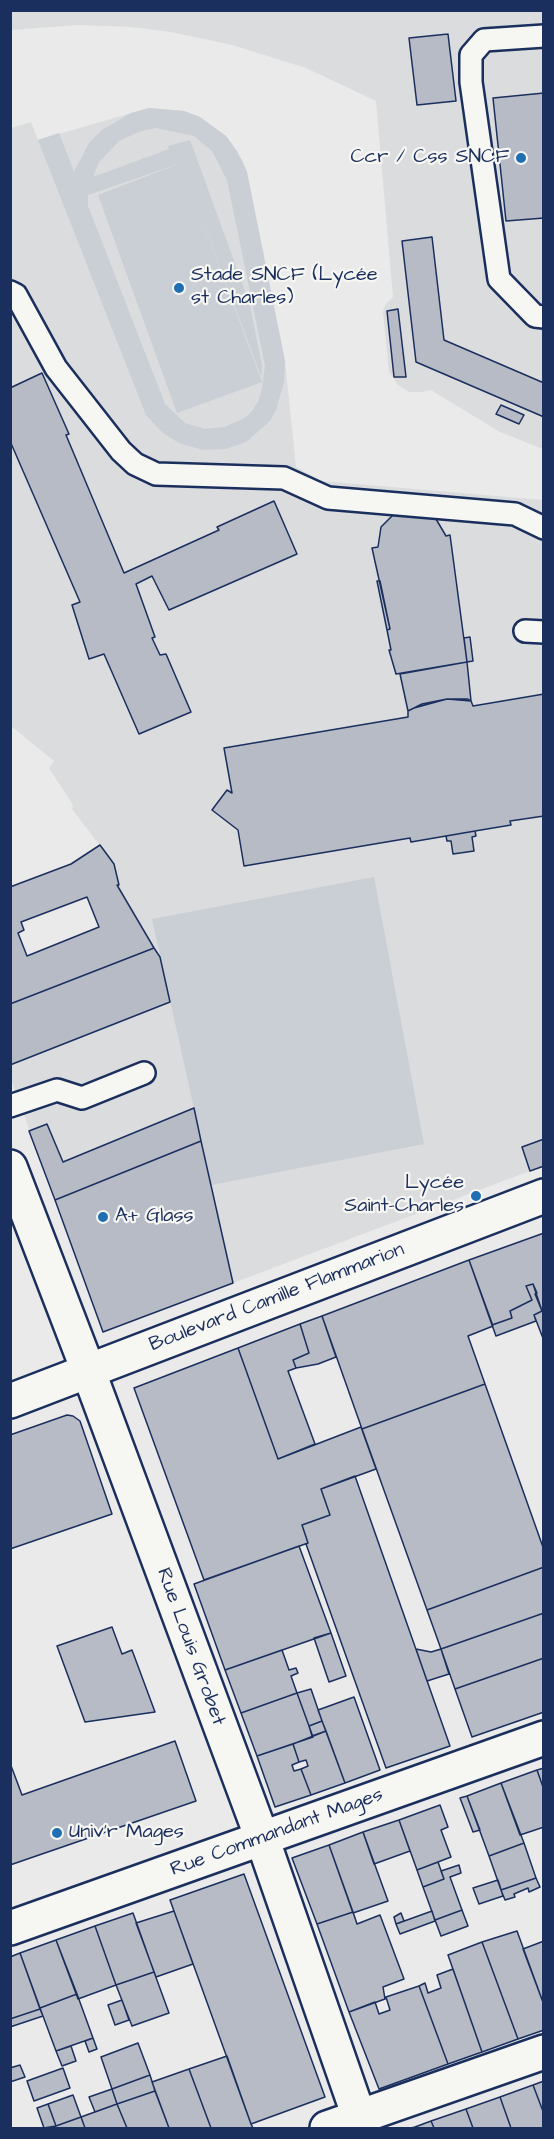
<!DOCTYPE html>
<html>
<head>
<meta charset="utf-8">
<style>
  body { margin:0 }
  #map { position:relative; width:554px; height:2139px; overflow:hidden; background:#e9eae9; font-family:"Architects Daughter",sans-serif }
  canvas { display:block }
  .frame { position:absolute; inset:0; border:12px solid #1b2f5e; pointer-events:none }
</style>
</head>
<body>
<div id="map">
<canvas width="554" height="2139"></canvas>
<div class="frame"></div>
</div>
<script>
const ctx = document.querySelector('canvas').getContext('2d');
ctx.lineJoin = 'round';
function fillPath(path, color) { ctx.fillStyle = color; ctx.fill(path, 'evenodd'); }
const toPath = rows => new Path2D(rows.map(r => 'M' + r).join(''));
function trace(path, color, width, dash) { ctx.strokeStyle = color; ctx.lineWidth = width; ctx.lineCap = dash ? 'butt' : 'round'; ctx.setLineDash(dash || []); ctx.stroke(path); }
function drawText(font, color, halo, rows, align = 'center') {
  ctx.font = font + ' "Architects Daughter",sans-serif'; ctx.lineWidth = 4.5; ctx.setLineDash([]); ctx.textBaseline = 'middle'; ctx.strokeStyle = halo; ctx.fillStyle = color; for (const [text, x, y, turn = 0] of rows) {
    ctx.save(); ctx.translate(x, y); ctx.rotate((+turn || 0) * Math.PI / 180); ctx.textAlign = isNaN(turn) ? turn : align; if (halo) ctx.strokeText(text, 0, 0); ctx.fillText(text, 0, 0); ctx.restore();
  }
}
const built = toPath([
  [10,11,543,11,543,449,500,432,431,390,422,392,409,392,398,385,389,372,383,312,385,305,393,297,376,101,306,68,232,45,171,32,131,27,79,25,11,30],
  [149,108,184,111,200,117,226,136,243,161,247,172,285,361,296,467,322,481,543,500,543,1166,233,1283,201,1141,55,1200,11,1079,11,1004,153,947,117,885,119,884,114,864,72,809,73,805,49,768,54,761,11,726,11,128,31,122,38,140]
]);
const green = toPath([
  [149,108,184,111,200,117,226,136,237,151,247,172,285,361,284,382,276,410,270,421,246,442,226,449,203,450,179,443,163,433,146,415,38,140,59,133,74,172,89,143,102,130,131,113],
  [156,128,194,136,212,151,227,180,265,365,262,389,258,402,252,411,245,418,224,427,205,429,185,423,165,404,88,206,88,195,181,163,98,195,177,413,262,382,189,185,261,376,262,366,250,305,190,140,168,146,169,149,93,177,99,162,119,141,141,131],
  [374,877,424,1144,211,1185,152,919]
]);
const building = toPath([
  [448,34,456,101,417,105,409,38,448,34],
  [544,93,544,218,506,221,493,98,544,93],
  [432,237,444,340,544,383,544,417,416,362,402,241,432,237],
  [398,309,406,377,394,377,387,311,398,309],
  [42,373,69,434,66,435,124,573,219,530,217,527,274,501,297,554,169,610,152,576,136,584,155,637,152,638,160,655,166,654,191,712,139,734,104,654,89,659,72,605,80,602,10,441,10,388,42,373],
  [501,405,524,415,519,424,496,414,501,405],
  [418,509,436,519,446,536,450,535,467,662,396,674,389,650,391,650,387,630,390,629,372,548,378,547,381,527,396,512,418,509],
  [377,581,380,581,390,629,387,630,377,581],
  [470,637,473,661,467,662,464,638,470,637],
  [467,662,471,701,447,699,422,704,408,711,400,674,467,662],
  [544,694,544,816,510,821,511,825,475,831,411,842,410,838,244,866,238,830,212,810,227,790,232,793,224,748,408,717,408,711,414,708,447,699,468,699,471,701,473,706,544,694],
  [475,831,476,836,472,837,474,851,453,854,451,841,447,841,446,836,475,831],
  [100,845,114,864,119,885,117,885,154,948,10,1004,10,887,71,864,100,845],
  [87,897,99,927,27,956,18,933,24,930,21,922,87,897],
  [154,948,160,957,170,1002,10,1065,10,1004,154,948],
  [194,1108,201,1141,55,1200,29,1131,47,1124,63,1162,194,1108],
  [544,1139,544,1166,530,1171,522,1147,544,1139],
  [201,1141,233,1283,103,1332,55,1200,201,1141],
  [544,1233,544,1311,542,1311,535,1294,537,1293,533,1284,526,1286,532,1300,510,1311,512,1318,492,1325,469,1260,544,1233],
  [469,1260,493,1326,468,1336,485,1384,362,1429,322,1316,469,1260],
  [533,1284,542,1311,534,1315,536,1321,496,1336,492,1325,512,1318,510,1311,532,1300,526,1286,533,1284],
  [542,1311,544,1311,544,1341,534,1315,542,1311],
  [322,1316,336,1357,318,1364,296,1368,293,1360,309,1353,300,1324,322,1316],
  [300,1324,309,1353,293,1360,296,1368,288,1371,315,1444,278,1459,238,1348,300,1324],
  [238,1348,278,1459,361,1427,376,1469,321,1489,330,1515,302,1525,308,1543,204,1580,134,1388,238,1348],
  [485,1384,544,1550,544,1567,427,1610,362,1429,485,1384],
  [67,1415,73,1416,80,1421,112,1514,10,1549,10,1435,67,1415],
  [355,1476,450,1746,386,1768,306,1544,308,1543,302,1525,330,1515,321,1489,355,1476],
  [299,1546,331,1633,225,1670,194,1584,299,1546],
  [544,1567,544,1613,441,1649,427,1610,544,1567],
  [544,1613,544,1658,455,1689,441,1649,544,1613],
  [112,1627,122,1654,132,1650,155,1712,85,1722,57,1646,112,1627],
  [331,1633,346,1676,329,1682,314,1638,331,1633],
  [416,1649,431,1652,441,1649,449,1674,427,1681,416,1649],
  [282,1650,289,1670,296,1668,298,1673,291,1676,297,1693,241,1713,225,1670,282,1650],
  [544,1658,544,1712,472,1737,455,1689,544,1658],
  [311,1689,322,1721,309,1726,297,1693,311,1689],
  [297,1693,313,1737,257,1756,241,1713,297,1693],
  [354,1697,380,1770,345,1783,318,1710,354,1697],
  [322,1721,326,1731,312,1736,309,1726,322,1721],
  [326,1731,345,1783,311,1795,301,1769,308,1766,306,1760,299,1762,293,1744,326,1731],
  [175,1741,196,1801,10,1865,10,1763,22,1795,175,1741],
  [293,1744,299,1762,292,1765,294,1771,301,1769,311,1795,275,1807,257,1756,293,1744],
  [544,1768,544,1790,537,1770,544,1768],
  [537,1770,544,1790,544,1827,520,1835,501,1783,537,1770],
  [501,1783,524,1843,489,1856,467,1796,501,1783],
  [467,1796,480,1830,473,1832,460,1798,467,1796],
  [440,1805,448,1827,441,1830,451,1857,417,1870,399,1820,440,1805],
  [399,1820,410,1851,374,1864,363,1832,399,1820],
  [363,1832,388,1901,353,1913,329,1845,363,1832],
  [524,1843,536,1878,501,1890,489,1856,524,1843],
  [329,1845,353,1912,317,1924,292,1858,329,1845],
  [438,1862,444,1879,423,1887,417,1870,438,1862],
  [459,1865,461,1873,450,1877,462,1910,435,1920,423,1887,444,1879,441,1871,459,1865],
  [244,1874,325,2097,251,2124,170,1900,244,1874],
  [536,1878,540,1887,529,1892,528,1888,514,1894,515,1897,505,1900,501,1890,536,1878],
  [498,1880,503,1896,479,1904,473,1888,498,1880],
  [462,1910,468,1926,441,1936,435,1920,462,1910],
  [174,1911,193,1964,156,1977,136,1923,174,1911],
  [432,1911,435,1921,400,1934,396,1924,432,1911],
  [353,1912,357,1924,380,1915,404,1979,383,1987,385,1999,349,2012,317,1924,353,1912],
  [133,1913,154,1972,116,1985,95,1926,133,1913],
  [401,1913,404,1921,396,1924,394,1917,401,1913],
  [95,1926,116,1985,78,1999,56,1940,95,1926],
  [517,1931,544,2005,544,2030,518,2039,482,1942,517,1931],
  [56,1940,77,1994,40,2008,20,1953,56,1940],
  [544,1941,544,2005,523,1949,544,1941],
  [482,1942,518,2039,482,2052,448,1955,482,1942],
  [20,1953,40,2009,10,2019,10,1957,20,1953],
  [453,1969,482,2052,448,2064,419,1986,425,1983,428,1993,441,1988,437,1975,453,1969],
  [154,1972,169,2013,132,2026,116,1985,154,1972],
  [419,1986,448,2064,379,2089,349,2012,375,2002,379,2014,390,2010,386,1997,419,1986],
  [77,1994,93,2038,56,2051,40,2008,77,1994],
  [122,2000,129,2020,115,2025,108,2005,122,2000],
  [40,2009,43,2016,10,2027,10,2019,40,2009],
  [93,2038,97,2049,89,2052,85,2041,93,2038],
  [138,2043,150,2075,112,2089,101,2057,138,2043],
  [71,2046,76,2061,62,2066,56,2051,71,2046],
  [227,2056,251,2124,253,2128,211,2128,189,2069,227,2056],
  [20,2065,25,2077,10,2082,10,2068,20,2065],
  [63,2068,70,2088,34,2101,27,2081,63,2068],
  [189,2069,211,2128,169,2128,152,2082,189,2069],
  [150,2075,155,2091,117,2104,112,2089,150,2075],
  [544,2081,544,2114,533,2085,544,2081],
  [533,2085,544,2114,544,2128,511,2128,500,2097,533,2085],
  [112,2089,117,2104,95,2112,89,2097,112,2089],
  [155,2091,169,2128,127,2128,117,2104,155,2091],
  [73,2095,81,2117,56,2126,48,2104,73,2095],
  [500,2097,511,2128,473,2128,466,2109,500,2097],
  [48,2104,56,2126,44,2128,37,2108,48,2104],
  [117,2104,127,2128,85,2128,81,2117,117,2104],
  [466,2109,473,2128,434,2128,431,2121,466,2109],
  [81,2117,85,2128,49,2128,56,2126,81,2117],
  [431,2121,434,2128,411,2128,415,2127,431,2121]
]);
const lane = toPath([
  [544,36,484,40,471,55,471,82,499,279,535,316,544,317],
  [10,292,16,295,56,368,121,451,135,464,156,474,284,478,328,498,515,514,544,528],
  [525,631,544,632],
  [10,1106,57,1090,82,1098,144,1073]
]);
const street = toPath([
  [10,1167,88,1370,262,1838,363,2128],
  [10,1928,544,1738],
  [327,2128,544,2052]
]);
const secondary = toPath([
  [10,1401,544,1196]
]);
const markers = [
  [521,158,6,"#1f6fb2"],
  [179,288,6,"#1f6fb2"],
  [476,1196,6,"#1f6fb2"],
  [103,1217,6,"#1f6fb2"],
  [57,1833,6,"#1f6fb2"]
];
const poiNames = [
  ["Ccr / Css SNCF",509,158,"right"],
  ["Stade SNCF (Lycée",191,276],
  ["st Charles)",191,299],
  ["Lycée",464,1184,"right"],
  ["Saint-Charles",464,1207,"right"],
  ["A+ Glass",115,1217],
  ["Univ'r Mages",69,1833]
];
const streetNames = [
  ["Boulevard Camille Flammarion",277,1298,-21],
  ["Rue Louis Grobet",190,1647,70],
  ["Rue Commandant Mages",277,1833,-20]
];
fillPath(built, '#dadcde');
fillPath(green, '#caced5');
fillPath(building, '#b6bbc6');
trace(building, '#1b2f5e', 1.5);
trace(lane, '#1b2f5e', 26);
trace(street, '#1b2f5e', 38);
trace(secondary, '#1b2f5e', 38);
trace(lane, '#f6f6f2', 21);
trace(street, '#f6f6f2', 33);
trace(secondary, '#f6f6f2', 33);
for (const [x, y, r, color] of markers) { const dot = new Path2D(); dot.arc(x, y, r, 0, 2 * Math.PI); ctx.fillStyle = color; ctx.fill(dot); trace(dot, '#f6f6f2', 2); }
drawText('20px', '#1b2f5e', '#f6f6f2', poiNames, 'left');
drawText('20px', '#1b2f5e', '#f6f6f2', streetNames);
</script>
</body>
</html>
